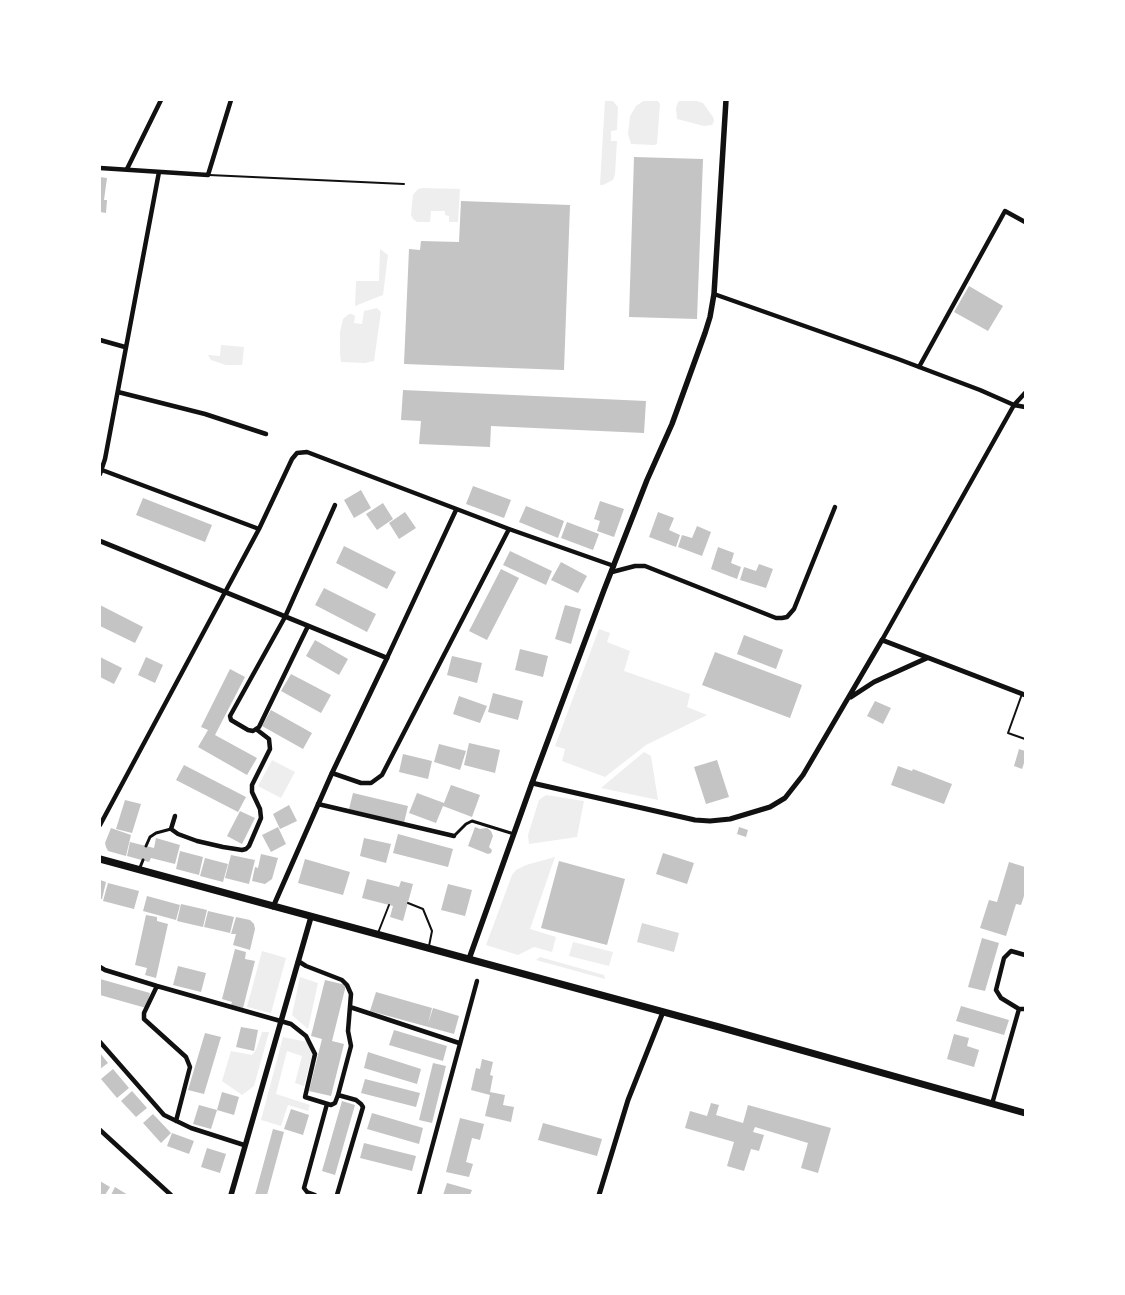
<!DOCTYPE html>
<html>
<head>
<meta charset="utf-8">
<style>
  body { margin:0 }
  #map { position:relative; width:1125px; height:1295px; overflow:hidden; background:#fff; font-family:"Titillium Web",sans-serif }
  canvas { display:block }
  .frame { position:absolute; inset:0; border:101px solid #fff; pointer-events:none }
</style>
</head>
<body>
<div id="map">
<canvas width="1125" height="1295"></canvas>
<div class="frame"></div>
</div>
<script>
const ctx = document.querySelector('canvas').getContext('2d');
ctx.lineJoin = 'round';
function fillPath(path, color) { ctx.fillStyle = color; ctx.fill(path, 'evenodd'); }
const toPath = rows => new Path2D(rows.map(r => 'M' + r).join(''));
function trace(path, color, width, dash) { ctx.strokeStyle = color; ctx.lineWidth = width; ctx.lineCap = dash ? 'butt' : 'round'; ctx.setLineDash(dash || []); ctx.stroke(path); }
const green = toPath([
  [605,100,612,100,618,107,617,130,611,131,611,141,617,141,615,174,613,180,603,185,600,185],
  [645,100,657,100,660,104,657,144,654,145,631,144,628,134,630,116,636,106],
  [682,100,694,100,703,103,713,117,714,121,712,125,704,126,677,119,676,108,678,102],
  [423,188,460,189,458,222,449,222,449,216,445,215,445,211,431,211,430,222,417,222,413,219,411,215,413,195,418,189],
  [380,249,388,255,383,295,355,306,356,281,379,281],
  [377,308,381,312,374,361,365,363,341,362,340,354,340,332,343,319,349,314,352,314,355,316,354,323,362,324,364,311],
  [221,345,244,347,242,365,226,365,211,360,208,355,220,356],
  [599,629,610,633,607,642,630,651,624,671,690,694,687,707,707,715,646,745,605,777,562,761,565,749,555,746],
  [644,752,651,756,658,800,601,788],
  [272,760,295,772,281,798,258,786],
  [546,795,584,801,577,837,529,844,528,835,539,800],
  [555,857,530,929,556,937,552,952,534,947,518,955,486,945,512,875,516,870,526,865],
  [573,942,613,952,609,966,569,956],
  [262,951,286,958,271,1013,247,1007],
  [540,957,604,975,605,979,536,960],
  [300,977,318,983,308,1029,292,1015],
  [262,1032,269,1032,254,1086,242,1095,222,1081,231,1051,252,1055,256,1050],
  [283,1037,307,1042,313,1051,304,1086,295,1083,302,1056,287,1051,276,1094,310,1105,308,1111,288,1105,281,1126,261,1120]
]);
const water = toPath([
  [642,923,679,933,674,952,637,942]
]);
const building = toPath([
  [634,157,703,159,697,319,629,317],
  [100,177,107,178,104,200,107,200,106,213,100,212],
  [461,201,570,205,564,370,404,364,409,249,420,250,421,241,459,242],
  [969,286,1003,306,988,331,954,312],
  [403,390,646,401,644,433,491,426,490,447,419,444,421,421,401,420],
  [473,486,511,500,504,518,466,504],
  [361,490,371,508,354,518,344,500],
  [143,498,212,525,205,542,136,515],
  [600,501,624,509,614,537,597,531,600,521,594,519],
  [383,503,393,519,377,530,366,514],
  [526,506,564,521,558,538,519,522],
  [405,512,416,528,399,539,389,523],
  [658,512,674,518,669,530,680,535,676,547,649,537],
  [567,522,599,534,593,550,561,538],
  [697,526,711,532,702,556,678,547,682,535,692,538],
  [344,546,396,572,387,589,336,563],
  [718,547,734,553,731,563,741,567,737,579,711,569],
  [510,551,552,571,546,585,503,565],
  [561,562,587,576,578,593,551,580],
  [759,564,773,569,766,588,740,580,744,567,756,571],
  [501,569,519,578,487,640,469,631],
  [324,588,376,614,367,632,315,605],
  [100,605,143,627,135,643,100,626],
  [565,605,581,609,571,644,555,639],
  [744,635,783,650,776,669,737,654],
  [315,640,348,659,339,675,306,656],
  [520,649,548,656,543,677,515,670],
  [715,652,802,685,790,718,702,685],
  [452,656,482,663,477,683,447,675],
  [100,657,122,668,114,684,100,677],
  [146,657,163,665,155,683,138,675],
  [230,669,245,677,215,735,257,758,247,775,198,747,208,730,201,727],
  [291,674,331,695,321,713,281,691],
  [493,693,523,701,518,720,488,712],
  [459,696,487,706,480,723,453,714],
  [875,701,891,708,883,724,867,716],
  [271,710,312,733,303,749,262,726],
  [469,743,500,750,495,773,464,765],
  [439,744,466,751,460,770,434,762],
  [1019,749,1025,751,1025,760,1022,769,1014,766],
  [403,754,432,761,428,779,399,772],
  [717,760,729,797,706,804,694,767],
  [184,765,246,797,238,812,176,780],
  [898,766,912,771,913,769,952,784,944,804,891,785],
  [451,785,480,795,472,817,443,806,436,823,409,813,417,793,444,803],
  [353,793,408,806,404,823,349,809],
  [125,800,141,804,132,833,116,829],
  [289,805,297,821,280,829,273,814],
  [240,811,255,818,242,844,227,836],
  [278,827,286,844,271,852,262,835],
  [475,827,480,829,487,828,491,831,493,836,489,847,492,850,491,853,488,854,468,846],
  [739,827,748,830,746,837,737,834],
  [111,828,131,835,126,856,108,851,106,847,105,843],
  [398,834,453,849,448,867,393,853],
  [156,838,180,845,175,864,151,858,149,862,127,856,130,842,154,848],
  [364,838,391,844,386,863,360,856],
  [180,851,203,857,199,875,176,869],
  [663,853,694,863,687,884,656,874],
  [261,854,278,858,272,879,265,884,252,881,255,867,258,868],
  [231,855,255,860,249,884,225,878],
  [205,858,228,864,223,882,200,876],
  [305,859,350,872,343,895,298,883],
  [559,861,625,879,607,945,541,928],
  [1009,862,1025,867,1025,893,1021,905,1016,904,1006,936,980,928,989,900,997,902],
  [367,879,399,887,401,881,413,884,403,921,390,917,393,906,362,898],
  [100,880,106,882,102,899,100,899],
  [108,883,139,891,134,909,103,901],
  [448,884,472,890,465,916,441,910],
  [147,896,180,905,176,920,143,911],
  [181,904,207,910,203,927,177,921],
  [208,911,234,917,230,933,204,927],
  [146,915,157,917,157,921,168,924,156,978,145,975,147,968,135,965],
  [236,917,250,920,254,924,255,929,250,950,233,945,236,934,231,934],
  [982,938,999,943,985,991,968,987],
  [235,949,246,952,245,959,255,961,243,1008,231,1005,232,1002,222,999],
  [178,966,206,973,201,992,173,985],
  [100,979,150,993,146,1008,100,995],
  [325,980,346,985,332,1041,344,1044,331,1096,309,1091,322,1039,311,1036],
  [376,992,432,1008,428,1024,433,1008,459,1016,454,1034,370,1011],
  [961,1006,1009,1020,1004,1035,956,1021],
  [241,1027,258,1030,254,1051,236,1047],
  [394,1030,447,1046,443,1061,389,1045],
  [205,1033,221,1037,204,1094,188,1090],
  [954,1034,969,1038,967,1046,979,1050,974,1067,947,1059],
  [368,1052,421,1069,417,1084,364,1068],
  [100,1053,108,1063,100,1069],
  [482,1059,493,1062,490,1075,493,1076,490,1092,505,1095,503,1105,514,1107,511,1122,485,1116,490,1095,471,1090,476,1068,480,1069],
  [433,1063,446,1066,432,1123,419,1120],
  [113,1069,129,1088,117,1098,101,1079],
  [365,1079,420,1093,416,1107,361,1093],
  [132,1091,147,1108,136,1117,121,1101],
  [222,1092,239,1097,234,1115,217,1110],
  [342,1101,355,1105,335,1175,322,1171],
  [711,1103,719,1105,716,1115,743,1123,748,1105,831,1128,818,1173,801,1168,808,1143,755,1127,753,1132,764,1135,759,1151,751,1149,744,1171,727,1166,734,1142,685,1128,690,1111,707,1116],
  [199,1105,217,1110,211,1129,193,1124],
  [291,1109,309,1115,303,1135,284,1129],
  [372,1113,423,1128,419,1144,367,1129],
  [153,1114,171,1133,161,1143,143,1123],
  [460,1118,484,1124,480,1140,472,1138,466,1162,473,1164,469,1177,446,1172],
  [543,1123,602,1139,597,1156,538,1140],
  [273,1129,284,1132,267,1195,255,1195],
  [172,1133,194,1141,189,1154,167,1146],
  [364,1143,416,1156,412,1171,360,1158],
  [207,1148,226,1154,220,1173,201,1167],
  [100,1181,110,1187,105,1195,100,1195],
  [447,1183,472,1190,470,1195,443,1195],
  [115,1187,128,1195,111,1195]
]);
const service = toPath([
  [209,175,404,184],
  [1022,694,1008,733,1025,739],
  [408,903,423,909,432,931,429,946],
  [378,933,389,905]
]);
const pedestrian = toPath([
  [454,836,466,824,472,821,514,834],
  [146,846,150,837,156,833,171,829],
  [139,870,143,860]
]);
const minor = toPath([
  [100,168,208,175,231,100],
  [127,169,161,100],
  [714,294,898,359,980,390,1014,405,1025,407],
  [100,340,125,347],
  [919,367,1005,211,1025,222],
  [118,392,205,414,266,434],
  [102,470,259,529],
  [100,474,105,459,159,172],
  [612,572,635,566,645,566,776,618,782,618,787,617,794,609,835,507],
  [308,626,259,727,253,731,248,730,231,720,230,716,285,617,335,505],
  [882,640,1014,405,1025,393],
  [387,658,456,510],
  [332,773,361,783,371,783,382,775,509,529],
  [318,804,454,836],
  [175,816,171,829,178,834,197,841,223,847,242,850,246,849,249,846,261,818,260,809,252,792,252,785,270,749,269,739,256,729],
  [100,825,259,529,292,459,297,453,307,452,509,529,614,566],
  [100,967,105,970,157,986,291,1024,306,1036,315,1054,305,1097,331,1105,335,1103,338,1095,351,1046,348,1031,351,994,347,985,342,980,306,966,298,961],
  [157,986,144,1013,144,1019,186,1057,190,1067,176,1121],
  [350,1007,459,1043],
  [1019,1009,1001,998,996,990,1004,958,1011,951,1025,955],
  [100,1042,164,1115,191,1128,244,1145],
  [992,1104,1019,1009,1025,1009],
  [100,1130,171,1195],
  [315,1195,307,1192,304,1188,327,1104],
  [337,1195,363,1107,361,1104,356,1100,338,1095],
  [419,1195,477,981]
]);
const tertiary = toPath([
  [100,541,387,658,332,773,273,907],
  [851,697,874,682,927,658],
  [532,783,695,820,710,821,730,819,770,807,785,798,803,775,882,640,1025,695],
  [599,1195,628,1100,663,1012]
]);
const secondary = toPath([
  [469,959,532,783,604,590,647,480,672,424,705,333,710,317,714,294,726,100],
  [231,1195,311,917]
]);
const primary = toPath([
  [100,859,719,1027,1025,1113]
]);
fillPath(green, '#eee');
fillPath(water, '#d9d9d9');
fillPath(building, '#c4c4c4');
trace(service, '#111', 2);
trace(pedestrian, '#111', 3);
trace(minor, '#111', 4.5);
trace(tertiary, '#111', 5);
trace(secondary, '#111', 5.5);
trace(primary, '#111', 7);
</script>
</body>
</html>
